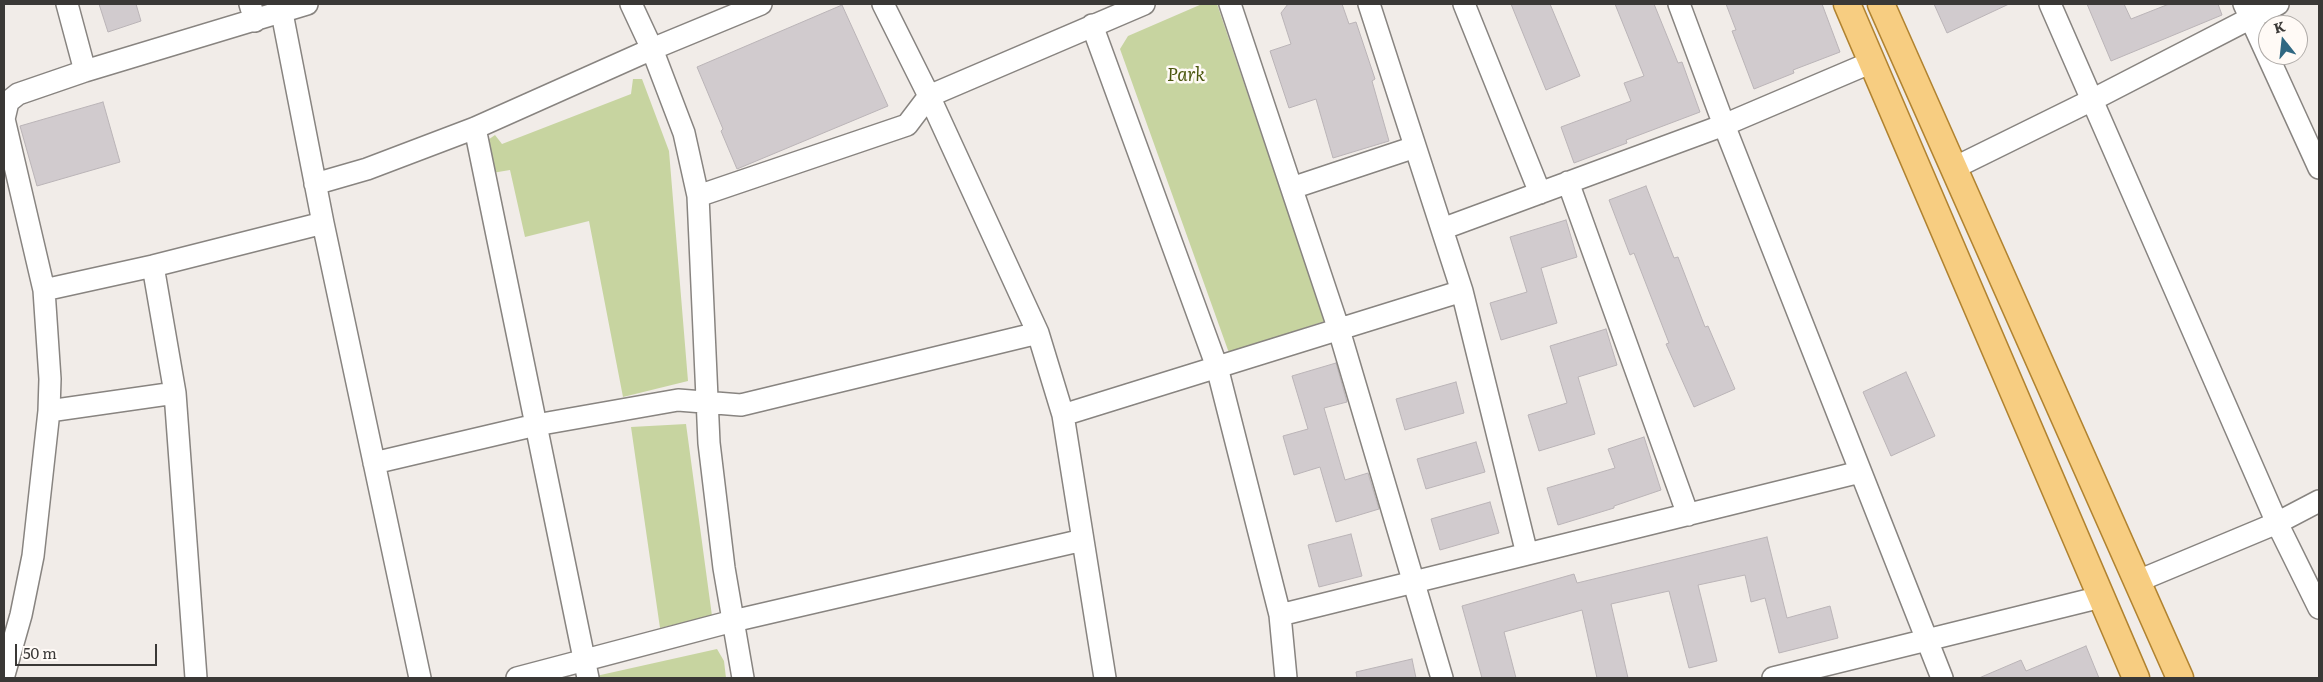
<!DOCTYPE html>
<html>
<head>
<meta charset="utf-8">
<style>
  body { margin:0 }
  #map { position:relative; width:2323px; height:682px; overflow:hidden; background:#f1ece8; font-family:Literata,serif }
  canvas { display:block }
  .frame { position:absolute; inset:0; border:5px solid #3a3836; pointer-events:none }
  .north { position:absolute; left:2258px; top:15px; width:50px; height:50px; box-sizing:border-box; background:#fffaf6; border:1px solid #b0aca9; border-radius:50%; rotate:344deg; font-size:14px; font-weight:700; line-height:20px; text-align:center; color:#3a3836 }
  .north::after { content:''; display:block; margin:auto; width:18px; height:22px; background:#306882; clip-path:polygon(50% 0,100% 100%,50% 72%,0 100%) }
  .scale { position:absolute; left:15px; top:644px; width:142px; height:22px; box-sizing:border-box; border:2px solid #3a3836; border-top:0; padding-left:6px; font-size:15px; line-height:18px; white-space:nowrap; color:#3a3836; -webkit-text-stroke:4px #fffaf6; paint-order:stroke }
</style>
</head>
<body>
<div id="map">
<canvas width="2323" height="682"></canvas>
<div class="frame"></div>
<div class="north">K</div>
<div class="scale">50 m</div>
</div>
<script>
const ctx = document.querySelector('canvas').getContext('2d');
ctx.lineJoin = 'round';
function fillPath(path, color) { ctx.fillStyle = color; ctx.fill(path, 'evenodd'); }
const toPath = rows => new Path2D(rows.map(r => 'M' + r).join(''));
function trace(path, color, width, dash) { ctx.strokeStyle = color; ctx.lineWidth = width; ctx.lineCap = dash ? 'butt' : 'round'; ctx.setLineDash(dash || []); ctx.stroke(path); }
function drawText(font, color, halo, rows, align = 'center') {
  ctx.font = font + ' Literata,serif'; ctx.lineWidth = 5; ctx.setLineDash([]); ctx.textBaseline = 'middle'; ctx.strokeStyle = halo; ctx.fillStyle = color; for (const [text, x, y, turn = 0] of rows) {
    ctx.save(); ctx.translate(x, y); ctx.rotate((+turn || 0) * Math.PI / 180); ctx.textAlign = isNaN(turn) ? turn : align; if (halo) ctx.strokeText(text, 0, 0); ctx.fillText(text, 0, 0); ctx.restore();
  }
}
const green = toPath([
  [1202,4,1217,4,1325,321,1229,353,1120,49,1128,36],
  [633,79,642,79,669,151,688,381,623,397,589,221,525,237,510,170,492,173,485,142,495,135,502,144,631,94],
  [686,424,712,616,660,628,631,427],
  [717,649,724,661,726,678,597,678,596,676]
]);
const building = toPath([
  [99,4,136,4,141,21,108,32,99,4],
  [1288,4,1342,4,1349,24,1356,22,1375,79,1372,81,1389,141,1333,158,1316,99,1289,108,1270,51,1291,44,1281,13,1288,4],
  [1511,4,1550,4,1580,76,1546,90,1511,4],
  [1615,4,1654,4,1678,63,1682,62,1700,112,1626,140,1627,143,1574,163,1561,127,1631,101,1624,83,1644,76,1615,4],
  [1726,4,1822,4,1840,52,1793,70,1794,73,1754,89,1732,31,1736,30,1726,4],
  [1934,4,2009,4,1947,33,1934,4],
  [2087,4,2124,4,2131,19,2169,4,2218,4,2222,15,2111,61,2087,4],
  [842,5,888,106,737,169,721,131,723,129,697,67,842,5],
  [103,102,120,162,37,186,20,126,103,102],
  [1646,186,1674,258,1678,257,1705,327,1708,326,1735,389,1694,407,1666,344,1669,343,1634,253,1630,255,1609,200,1646,186],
  [1566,220,1577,257,1541,268,1557,323,1501,340,1490,303,1527,292,1510,237,1566,220],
  [1606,329,1617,365,1578,377,1595,434,1539,451,1528,415,1567,403,1550,346,1606,329],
  [1336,363,1347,402,1324,408,1345,480,1368,473,1379,509,1336,522,1320,467,1294,475,1283,436,1308,429,1292,376,1336,363],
  [1906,372,1935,436,1891,456,1863,392,1906,372],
  [1456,382,1464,413,1405,430,1396,399,1456,382],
  [1644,437,1661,490,1614,506,1614,508,1558,525,1547,488,1615,468,1608,449,1644,437],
  [1476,442,1485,472,1426,489,1417,459,1476,442],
  [1490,502,1499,533,1440,550,1431,519,1490,502],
  [1351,534,1362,576,1319,587,1308,545,1351,534],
  [1767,537,1787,618,1830,606,1838,638,1779,653,1765,598,1751,602,1745,575,1698,585,1717,661,1689,668,1669,591,1611,604,1628,678,1597,678,1582,610,1504,632,1516,678,1482,678,1462,606,1574,574,1577,583,1767,537],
  [2086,646,2099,678,1979,678,2021,660,2026,671,2086,646],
  [1412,659,1416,678,1357,678,1356,672,1412,659]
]);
const minor = toPath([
  [67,4,85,71,307,4],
  [250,4,255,21],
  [631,4,652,49,684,133,698,196,709,443,724,568,743,678],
  [883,4,929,96,1038,333,1063,415,1105,678],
  [1230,4,1339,330,1442,678],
  [1369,4,1462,291,1527,554],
  [1464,4,1540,193],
  [1679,4,1724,125,1942,678],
  [2050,4,2277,523,2319,608],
  [2244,4,2319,168],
  [282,13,323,223,420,678],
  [1092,25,1217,367,1280,615,1286,678],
  [4,119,44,290,50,379,49,411,33,556,21,615,4,675],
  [4,119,8,102,18,94,85,71],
  [475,128,588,678],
  [1954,168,2092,100,2278,4],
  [1568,182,1688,515],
  [315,184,367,169,475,128,652,49,761,4],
  [1292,188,1415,147],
  [698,196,907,125,929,96,1144,4],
  [1442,229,1724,125,1872,62],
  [153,266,175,393,196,678],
  [44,290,153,266,323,223],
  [49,411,175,393],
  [1063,415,1462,291],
  [374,463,536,425,678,400,741,405,1038,333],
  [2138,581,2277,523,2319,501],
  [1280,615,1860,472],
  [517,678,733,621,1083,540],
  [1773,678,2101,597]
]);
const major = toPath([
  [1847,4,2136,678],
  [1881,4,2180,678]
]);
const parkNames = [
  ["Park",1186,76]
];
fillPath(green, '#c7d4a0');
fillPath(building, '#d1cbce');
trace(building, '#bab4b7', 1);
trace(minor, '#888480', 24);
trace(major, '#b18330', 29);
trace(minor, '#fff', 21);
trace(major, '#f7cd81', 26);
drawText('italic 18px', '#4b570e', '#fffaf6', parkNames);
</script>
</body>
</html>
